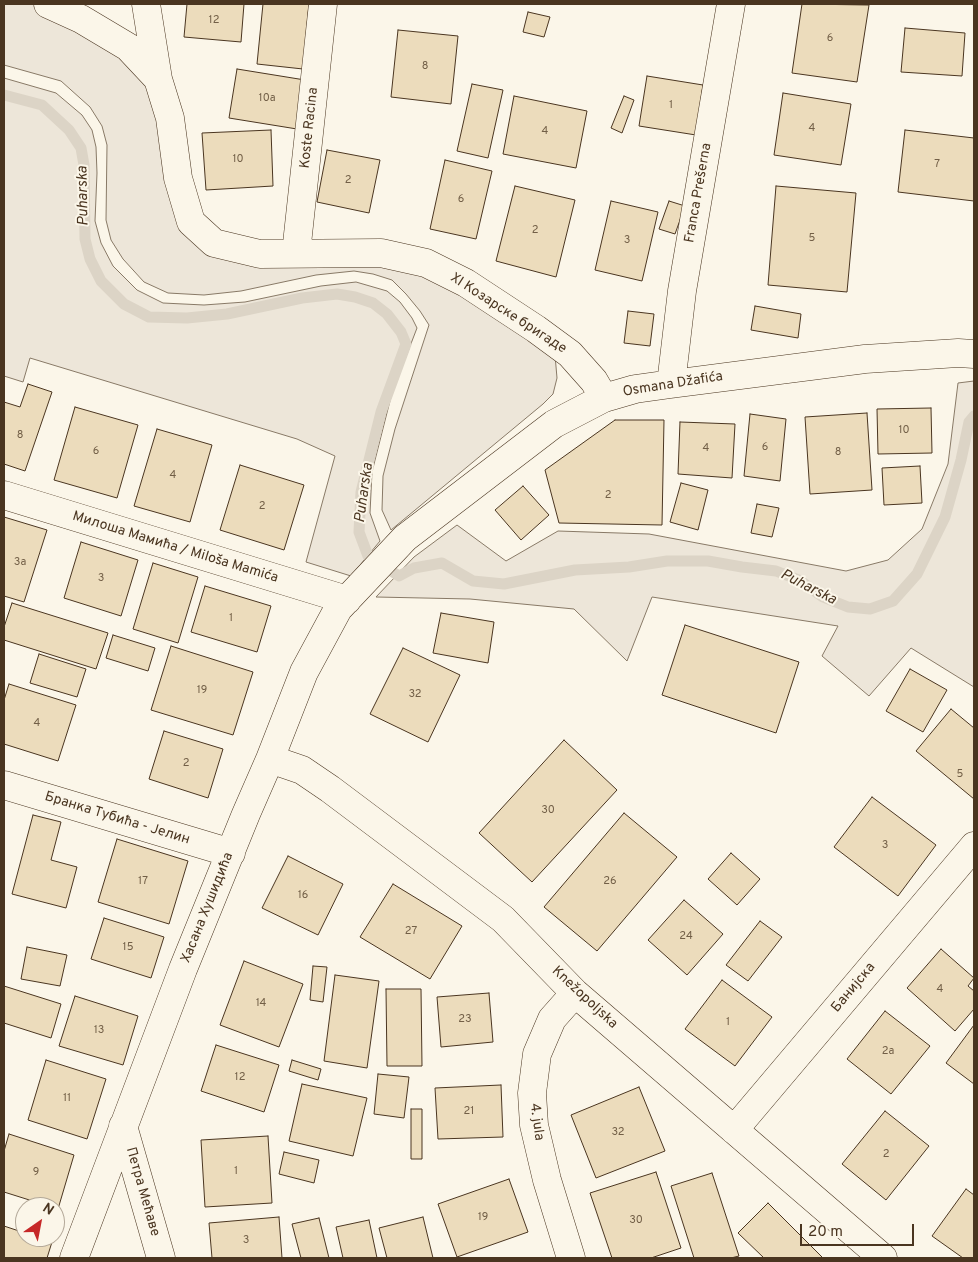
<!DOCTYPE html>
<meta charset="utf-8">
<style>
body{margin:0}
#map{position:relative;width:978px;height:1262px;overflow:hidden;background:#fbf6e9;font-family:Overpass,sans-serif}
canvas{display:block}
.frame{position:absolute;inset:0;border:5px solid #4a3520;pointer-events:none}
.north{position:absolute;left:15px;top:1197px;width:50px;height:50px;box-sizing:border-box;background:#fbf6e9;border:1px solid #b4a999;border-radius:50%;rotate:33deg;font-size:14px;font-weight:700;line-height:20px;text-align:center;color:#4a3520}
.north::after{content:'';display:block;margin:auto;width:18px;height:22px;background:#c62828;clip-path:polygon(50% 0,100% 100%,50% 72%,0 100%)}
.scale{position:absolute;left:800px;top:1224px;width:114px;height:22px;box-sizing:border-box;border:2px solid #4a3520;border-top:0;padding-left:6px;font-size:15px;line-height:18px;white-space:nowrap;color:#4a3520;-webkit-text-stroke:4px #fbf6e9;paint-order:stroke}
</style>
<div id="map">
<canvas width="978" height="1262"></canvas>
<div class="frame"></div>
<div class="north">N</div>
<div class="scale">20 m</div>
</div>
<script>
const ctx = document.querySelector('canvas').getContext('2d');
ctx.lineJoin = 'round';
function paint(path, color) { ctx.fillStyle = color; ctx.fill(path, 'evenodd'); }
const poly = rows => new Path2D(rows.map(r => 'M' + r).join(''));
function stroke(path, color, width, dash) { ctx.strokeStyle = color; ctx.lineWidth = width; ctx.lineCap = dash ? 'butt' : 'round'; ctx.setLineDash(dash || []); ctx.stroke(path); }
function drawText(font, color, halo, rows, align = 'center') {
  ctx.font = font + ' Overpass,sans-serif'; ctx.lineWidth = 4; ctx.setLineDash([]); ctx.textBaseline = 'middle'; ctx.strokeStyle = halo; ctx.fillStyle = color; for (const [text, x, y, turn = 0] of rows) {
    ctx.save(); ctx.translate(x, y); ctx.rotate((+turn || 0) * Math.PI / 180); ctx.textAlign = isNaN(turn) ? turn : align; if (halo) ctx.strokeText(text, 0, 0); ctx.fillText(text, 0, 0); ctx.restore();
  }
}
const green = poly([
 [4,4,43,4,128,60,154,89,198,232,423,267,555,355,557,378,553,394,543,404,391,530,382,510,383,476,395,429,429,325,420,311,406,294,392,280,373,274,354,271,316,275,241,291,204,295,168,293,144,282,123,259,111,240,106,220,107,145,102,126,90,107,61,81,4,65,4,4],
 [4,78,56,93,82,115,92,130,96,147,97,173,95,221,101,243,113,266,137,290,163,303,204,305,245,302,321,286,356,282,387,291,400,302,412,318,417,328,392,393,372,472,370,513,380,541,351,576,306,562,335,456,297,439,30,358,23,382,4,376,4,78],
 [974,381,974,687,911,648,869,696,822,656,838,626,652,597,627,661,574,609,470,599,376,597,414,557,457,525,506,561,558,531,649,534,846,571,888,560,922,529,948,464,958,383,974,381]
]);
const stream = poly([
 [4,95,42,105,69,130,81,148,84,165,85,239,90,259,101,281,124,304,149,317,187,318,227,314,302,298,337,294,355,297,373,303,387,314,401,332,406,344,381,412,361,492,359,532,368,556,399,576,414,568,442,563,473,581,504,584,575,570,629,567,667,561,708,561,742,567,776,571,799,580,823,597,848,607,870,609,893,601,917,574,945,517,961,460,969,422,974,416]
]);
const building = poly([
 [187,4,244,4,241,42,184,37,187,4],
 [263,4,309,4,303,69,257,64,263,4],
 [802,4,869,5,857,82,792,73,802,4],
 [528,12,550,17,544,37,523,32,528,12],
 [905,28,965,33,962,76,901,72,905,28],
 [398,30,458,36,451,104,391,97,398,30],
 [237,69,305,80,297,129,229,118,237,69],
 [647,76,703,85,696,135,639,126,647,76],
 [472,84,503,90,488,158,457,151,472,84],
 [783,93,851,104,841,165,774,155,783,93],
 [514,96,587,111,576,168,503,154,514,96],
 [624,96,634,100,622,133,611,128,624,96],
 [271,130,273,186,206,190,202,133,271,130],
 [905,130,974,138,974,201,898,192,905,130],
 [327,150,380,160,369,213,317,202,327,150],
 [445,160,492,171,476,239,430,229,445,160],
 [515,186,575,200,556,277,496,261,515,186],
 [776,186,856,193,847,292,768,285,776,186],
 [611,201,658,212,642,281,595,270,611,201],
 [669,201,685,206,675,234,659,229,669,201],
 [755,306,801,314,798,338,751,330,755,306],
 [628,311,654,314,650,346,624,343,628,311],
 [28,384,52,392,25,471,4,464,4,402,20,407,28,384],
 [75,407,138,425,117,498,54,480,75,407],
 [931,408,932,453,878,454,877,409,931,408],
 [867,413,872,490,810,494,805,417,867,413],
 [750,414,786,419,780,481,744,476,750,414],
 [615,420,664,420,662,525,559,523,545,470,615,420],
 [680,422,735,424,732,478,678,474,680,422],
 [157,429,212,445,190,522,134,506,157,429],
 [240,465,304,485,284,550,220,530,240,465],
 [920,466,922,503,884,505,882,468,920,466],
 [681,483,708,490,698,530,670,522,681,483],
 [523,486,549,515,521,540,495,510,523,486],
 [757,504,779,508,772,537,751,533,757,504],
 [4,517,47,530,24,602,4,596,4,517],
 [81,542,138,560,121,616,64,598,81,542],
 [153,563,198,577,178,643,133,629,153,563],
 [205,586,271,606,257,652,191,632,205,586],
 [12,603,108,633,96,669,4,640,4,627,12,603],
 [441,613,494,622,488,663,433,653,441,613],
 [685,625,799,662,776,733,662,695,685,625],
 [113,635,155,648,148,671,106,658,113,635],
 [171,646,253,672,233,735,151,710,171,646],
 [403,648,460,675,428,742,370,714,403,648],
 [39,654,86,669,77,697,30,683,39,654],
 [910,669,947,690,923,732,886,711,910,669],
 [9,684,76,705,58,761,4,744,4,700,9,684],
 [951,709,974,728,974,799,916,751,951,709],
 [164,731,223,749,208,798,149,779,164,731],
 [564,740,617,790,532,882,479,833,564,740],
 [872,797,936,845,898,896,834,847,872,797],
 [624,813,677,857,597,951,544,907,624,813],
 [33,815,61,822,51,860,77,867,66,908,12,894,33,815],
 [117,839,188,861,169,924,98,902,117,839],
 [731,853,760,879,737,905,708,879,731,853],
 [288,856,343,884,318,935,262,908,288,856],
 [393,884,462,926,430,979,360,937,393,884],
 [684,900,723,934,687,975,648,940,684,900],
 [104,918,164,937,151,978,91,959,104,918],
 [760,921,782,937,748,981,726,965,760,921],
 [27,947,67,955,60,986,21,979,27,947],
 [941,949,974,978,968,986,974,991,974,1009,955,1031,907,988,941,949],
 [244,961,303,984,279,1047,220,1025,244,961],
 [313,966,327,967,323,1002,310,1000,313,966],
 [335,975,379,981,367,1068,324,1061,335,975],
 [722,980,772,1017,735,1066,685,1029,722,980],
 [4,986,61,1004,51,1038,4,1023,4,986],
 [386,989,421,989,422,1066,387,1066,386,989],
 [489,993,493,1042,441,1047,437,997,489,993],
 [75,996,138,1016,123,1065,59,1046,75,996],
 [885,1011,930,1046,891,1094,847,1059,885,1011],
 [974,1025,974,1084,946,1063,974,1025],
 [216,1045,279,1065,264,1112,201,1091,216,1045],
 [46,1060,106,1079,87,1139,28,1120,46,1060],
 [292,1060,321,1069,318,1080,289,1071,292,1060],
 [378,1074,409,1077,404,1118,374,1114,378,1074],
 [302,1084,367,1098,353,1156,289,1141,302,1084],
 [501,1085,503,1137,438,1139,435,1088,501,1085],
 [639,1087,665,1151,596,1178,571,1115,639,1087],
 [411,1109,422,1109,422,1159,411,1159,411,1109],
 [885,1111,929,1146,886,1200,842,1164,885,1111],
 [9,1134,74,1155,58,1209,4,1192,4,1151,9,1134],
 [268,1136,272,1203,205,1207,201,1140,268,1136],
 [284,1152,319,1160,314,1183,279,1174,284,1152],
 [656,1172,681,1248,651,1258,612,1258,590,1193,656,1172],
 [712,1173,739,1256,731,1258,694,1258,671,1186,712,1173],
 [509,1179,528,1232,457,1257,438,1204,509,1179],
 [966,1189,974,1195,974,1258,963,1258,932,1236,966,1189],
 [768,1203,823,1258,764,1258,738,1233,768,1203],
 [279,1217,282,1258,212,1258,209,1223,279,1217],
 [423,1217,433,1258,387,1258,379,1228,423,1217],
 [319,1218,329,1258,301,1258,292,1224,319,1218],
 [369,1220,377,1258,343,1258,336,1227,369,1220],
 [4,1226,25,1233,25,1237,37,1237,52,1242,47,1258,4,1258,4,1226]
]);
const street = poly([
 [48,4,81,19,128,47,158,79],
 [146,4,158,79,170,118,178,178,191,222,214,243,260,254,381,253,426,263,466,283,536,329,570,354,594,381,604,398],
 [296,253,323,4],
 [671,384,682,291,731,4],
 [4,495,347,600],
 [270,759,302,770,330,789,503,919,575,993,883,1258],
 [4,785,231,853],
 [123,1126,161,1258],
 [734,1130,974,846],
 [74,1258,183,969,246,814,270,759,304,672,338,609,405,538,554,424,604,398,635,389,671,384,865,359,958,353,974,354],
 [571,1258,547,1180,534,1125,532,1093,537,1054,552,1019,575,993]
]);
const numberNames = [
 ["12",214,21],
 ["6",830,39],
 ["8",425,67],
 ["10a",267,99],
 ["1",671,106],
 ["4",812,129],
 ["4",545,132],
 ["10",238,160],
 ["7",937,165],
 ["2",348,181],
 ["6",461,200],
 ["2",535,231],
 ["5",812,239],
 ["3",627,241],
 ["10",904,431],
 ["8",20,436],
 ["6",765,448],
 ["4",706,449],
 ["6",96,452],
 ["8",838,453],
 ["4",173,476],
 ["2",608,496],
 ["2",262,507],
 ["3a",20,563],
 ["3",101,579],
 ["1",231,619],
 ["19",202,691],
 ["32",415,695],
 ["4",37,724],
 ["2",186,764],
 ["5",960,775],
 ["30",548,811],
 ["3",885,846],
 ["17",143,882],
 ["26",610,882],
 ["16",303,896],
 ["27",411,932],
 ["24",686,937],
 ["15",128,948],
 ["4",940,990],
 ["14",261,1004],
 ["23",465,1020],
 ["1",728,1023],
 ["13",99,1031],
 ["2a",888,1052],
 ["12",240,1078],
 ["11",67,1099],
 ["21",469,1112],
 ["32",618,1133],
 ["2",886,1155],
 ["1",236,1172],
 ["9",36,1173],
 ["19",483,1218],
 ["30",636,1221],
 ["3",246,1241]
];
const streetNames = [
 ["Koste Racina",310,128,-84],
 ["Franca Prešerna",699,193,-80],
 ["XI Козарске бригаде",508,314,33],
 ["Osmana Džafića",673,385,-9],
 ["Милоша Мамића / Miloša Mamića",175,548,17],
 ["Бранка Тубића - Јелин",117,819,17],
 ["Хасана Хушидића",208,908,-68],
 ["Банијска",854,988,-50],
 ["Knežopoljska",584,998,43],
 ["4. jula",536,1122,82],
 ["Петра Мећаве",142,1192,74]
];
const waterNames = [
 ["Puharska",84,196,-91],
 ["Puharska",365,493,-82],
 ["Puharska",808,588,27]
];
paint(green, '#ede6d9');
stroke(green, '#887966', 1);
stroke(stream, '#dcd4c6', 11);
paint(building, '#ecdcbc');
stroke(building, '#4a3520', 1);
stroke(street, '#4a3520', 29);
stroke(street, '#fbf6e9', 28);
drawText('11px', '#725f47', null, numberNames);
drawText('14px', '#4a3520', '#fbf6e9', streetNames);
drawText('italic 15px', '#4a3520', '#fbf6e9', waterNames);
</script>
